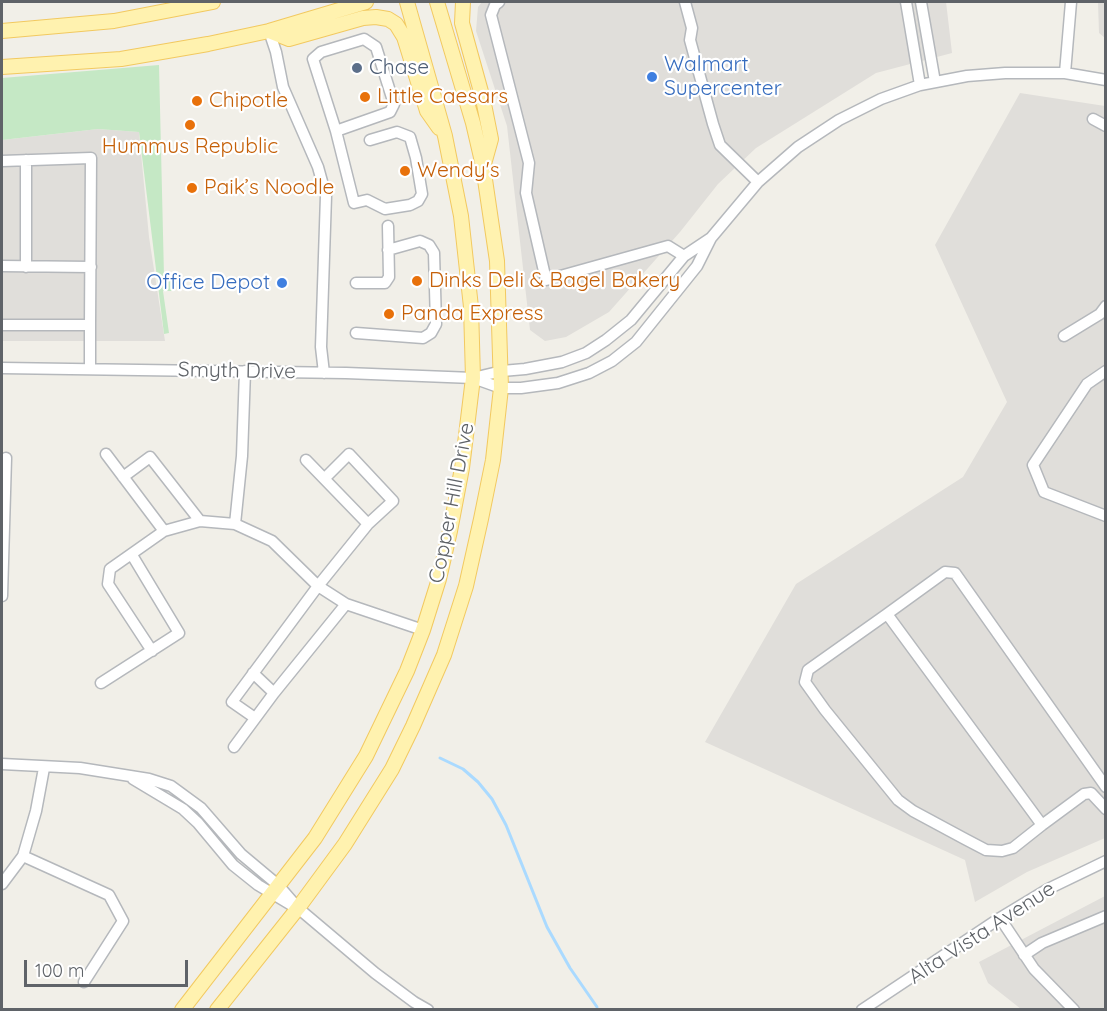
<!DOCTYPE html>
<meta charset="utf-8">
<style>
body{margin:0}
#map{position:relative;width:1107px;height:1011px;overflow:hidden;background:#f1efe8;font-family:Quicksand,sans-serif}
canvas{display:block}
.frame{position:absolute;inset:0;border:3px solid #5f6368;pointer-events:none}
.scale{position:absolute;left:24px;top:960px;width:164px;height:27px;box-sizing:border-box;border:3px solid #5f6368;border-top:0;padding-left:8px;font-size:18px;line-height:21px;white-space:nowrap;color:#5f6368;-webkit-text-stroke:4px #fff;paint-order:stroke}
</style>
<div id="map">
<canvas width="1107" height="1011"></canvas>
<div class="frame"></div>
<div class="scale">100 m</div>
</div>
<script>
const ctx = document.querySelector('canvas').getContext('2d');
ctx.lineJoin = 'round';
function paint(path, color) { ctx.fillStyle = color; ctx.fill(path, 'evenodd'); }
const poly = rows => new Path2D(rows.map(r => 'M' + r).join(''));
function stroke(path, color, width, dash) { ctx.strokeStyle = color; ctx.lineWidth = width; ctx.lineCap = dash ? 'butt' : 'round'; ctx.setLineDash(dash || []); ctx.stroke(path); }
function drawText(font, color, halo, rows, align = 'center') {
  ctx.font = font + ' Quicksand,sans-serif'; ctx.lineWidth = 4.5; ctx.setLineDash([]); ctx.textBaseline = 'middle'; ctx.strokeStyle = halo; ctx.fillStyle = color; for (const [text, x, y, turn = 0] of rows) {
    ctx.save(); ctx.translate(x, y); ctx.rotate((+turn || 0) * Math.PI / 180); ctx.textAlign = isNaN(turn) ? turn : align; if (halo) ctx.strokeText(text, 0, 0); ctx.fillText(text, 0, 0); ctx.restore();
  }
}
const industrial = poly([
 [482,2,946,2,952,53,876,73,756,148,718,184,680,232,609,312,566,337,545,341,530,330,507,126,476,31,478,7],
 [1098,2,1105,2,1105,38,1099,33],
 [1020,93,1105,106,1105,838,1027,872,975,902,965,860,705,742,796,584,963,477,1007,402,935,245],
 [98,129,139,132,149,237,165,341,2,341,2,140],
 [1105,896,1105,1009,1021,1009,988,983,979,962]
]);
const green = poly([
 [159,65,164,276,172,277,172,291,163,291,169,333,164,334,139,132,98,129,2,140,2,78]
]);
const stream = poly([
 [440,758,463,769,478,782,492,799,506,825,547,927,570,968,597,1007]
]);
const minor = poly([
 [499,2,495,5,491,15,529,163,526,193,546,280,668,246,684,256],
 [685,2,692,28,690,40,713,124,720,145,758,182],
 [906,2,920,85],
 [921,2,935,82],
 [269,31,276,52,283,87,318,167,326,196,321,347,324,373],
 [1065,73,1071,2],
 [1093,119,1106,126],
 [336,131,390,112,394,104,376,47,364,39,321,52,313,59,336,131,354,203,367,200,385,209,410,205,418,201,422,194,416,158,410,137,397,132,370,140],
 [2,161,91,158,90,325],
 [2,266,91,267],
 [26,267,26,160],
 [356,283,385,283,389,277,388,226],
 [2,325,90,325,90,369],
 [356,333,423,338,431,333,436,324,434,253,429,245,420,241,388,250],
 [1064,336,1100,314,1106,306],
 [2,368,346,373,473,378,501,388,521,388,558,383,589,373,612,361,636,342,697,266,711,238,758,182,798,147,839,120,881,99,920,85,967,76,1005,73,1065,73,1106,80],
 [1106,371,1087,384,1033,465,1044,492,1106,516],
 [473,378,502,371,525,369,562,362,586,353,606,340,631,320,684,256,711,238],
 [106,454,164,531],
 [306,460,368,524],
 [123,477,150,457,200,521],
 [235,524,242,456,245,371],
 [2,596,6,458],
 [887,614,808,670,805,682,825,710,898,800,913,811,965,839,986,850,1002,851,1013,848,1042,825],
 [152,651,108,584,110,569,164,531,200,521,235,524,272,541,318,586,346,604,423,630],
 [253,673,274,693],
 [101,683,179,633,132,555],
 [255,718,232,702,318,586,368,524,393,501,349,454,325,478],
 [234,747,274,693,346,604],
 [2,764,80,768,149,779,171,786,201,808,241,854,278,885,298,908,375,973,414,1002,428,1010],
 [133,779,183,809,198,823,233,865,258,885,293,906],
 [1106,787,955,573,945,572,887,614,1042,825,1084,794,1091,793,1106,809],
 [23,856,109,895,123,921,84,982],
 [2,884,23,856,36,811,44,768],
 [1000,918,1034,969,1074,1010],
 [1024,955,1042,943,1106,916],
 [862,1010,1000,918,1048,889,1106,861]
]);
const major = poly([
 [463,2,462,23,483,99,491,139,484,164],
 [2,31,114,21,213,2],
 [269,31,289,39,363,18,376,17,388,19,396,24,404,37,427,111,439,128],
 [2,67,121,59,208,44,269,31,366,2],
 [182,1010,315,838,366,756,407,671,423,630,439,579,450,531,462,468,473,378,471,307,461,216,445,136,407,2],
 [217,1010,298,908,345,844,392,769,413,726,444,655,466,586,481,519,493,460,501,388,497,261,483,166,473,123,437,2]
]);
const markers = [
 [357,68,6,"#5c6f8a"],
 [652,77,6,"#3f7fe0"],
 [365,97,6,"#e8710a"],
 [197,101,6,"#e8710a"],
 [190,125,6,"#e8710a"],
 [405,171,6,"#e8710a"],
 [192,188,6,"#e8710a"],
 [417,281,6,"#e8710a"],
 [282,283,6,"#3f7fe0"],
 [389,314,6,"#e8710a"]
];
const shopNames = [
 ["Walmart",664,65],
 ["Supercenter",664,89],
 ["Office Depot",270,283,"right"]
];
const serviceNames = [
 ["Chase",369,68]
];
const foodNames = [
 ["Little Caesars",377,97],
 ["Chipotle",209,101],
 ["Hummus Republic",190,147,"center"],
 ["Wendy's",417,171],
 ["Paik’s Noodle",204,188],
 ["Dinks Deli & Bagel Bakery",429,281],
 ["Panda Express",401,314]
];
const streetNames = [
 ["Smyth Drive",237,371,1],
 ["Copper Hill Drive",452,503,-79],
 ["Alta Vista Avenue",982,933,-33]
];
paint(industrial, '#e0deda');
paint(green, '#c5e8c5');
stroke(stream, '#aadaff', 3);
stroke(minor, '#b5b8bc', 13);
stroke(major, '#f2c960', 16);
stroke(minor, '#fff', 10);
stroke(major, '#fff2af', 14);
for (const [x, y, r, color] of markers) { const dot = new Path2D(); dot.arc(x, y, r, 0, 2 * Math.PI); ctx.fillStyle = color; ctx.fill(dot); stroke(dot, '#fff', 2); }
drawText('21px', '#366cbe', '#fff', shopNames, 'left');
drawText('21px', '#4e5e75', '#fff', serviceNames, 'left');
drawText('21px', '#c56008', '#fff', foodNames, 'left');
drawText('21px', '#5f6368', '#fff', streetNames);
</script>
